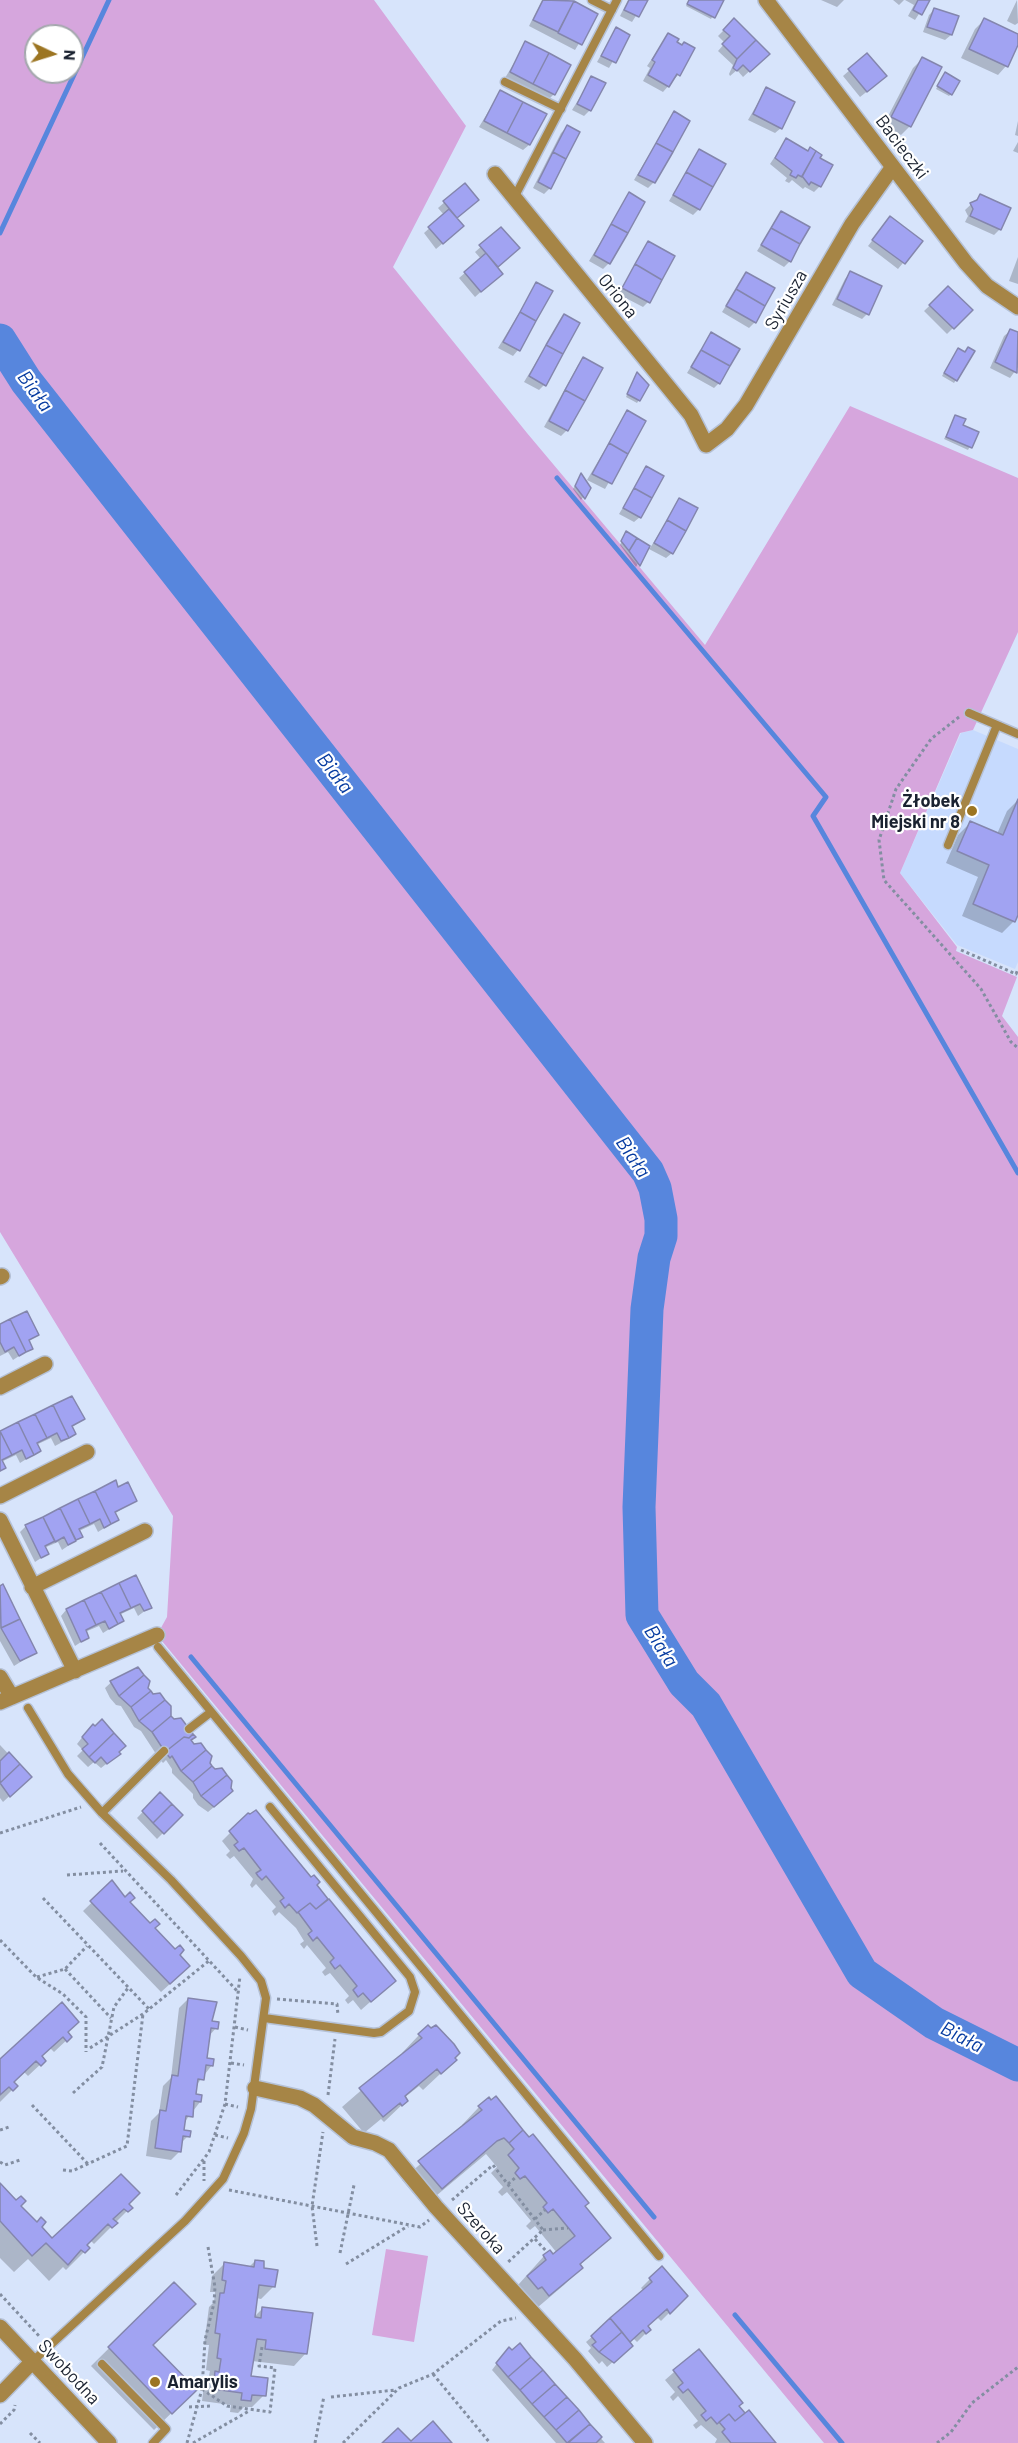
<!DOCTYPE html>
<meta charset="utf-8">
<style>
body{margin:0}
#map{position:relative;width:1018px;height:2443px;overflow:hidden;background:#d7e4fb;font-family:Barlow,sans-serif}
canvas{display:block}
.north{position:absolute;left:24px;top:24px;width:60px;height:60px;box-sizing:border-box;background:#fff;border:2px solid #a3a7ac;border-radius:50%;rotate:94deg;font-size:16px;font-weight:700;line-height:24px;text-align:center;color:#1a2230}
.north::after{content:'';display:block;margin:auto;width:21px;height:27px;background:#9c7522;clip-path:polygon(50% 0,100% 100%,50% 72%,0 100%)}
</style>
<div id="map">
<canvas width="1018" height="2443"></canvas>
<div class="north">N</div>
</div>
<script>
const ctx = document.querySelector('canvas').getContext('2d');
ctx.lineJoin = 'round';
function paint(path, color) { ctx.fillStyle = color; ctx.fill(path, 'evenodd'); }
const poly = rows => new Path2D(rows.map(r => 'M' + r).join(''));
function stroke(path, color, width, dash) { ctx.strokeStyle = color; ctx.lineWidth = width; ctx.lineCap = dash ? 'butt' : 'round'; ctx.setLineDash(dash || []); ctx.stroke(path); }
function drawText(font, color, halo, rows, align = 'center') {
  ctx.font = font + ' Barlow,sans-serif'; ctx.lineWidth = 4.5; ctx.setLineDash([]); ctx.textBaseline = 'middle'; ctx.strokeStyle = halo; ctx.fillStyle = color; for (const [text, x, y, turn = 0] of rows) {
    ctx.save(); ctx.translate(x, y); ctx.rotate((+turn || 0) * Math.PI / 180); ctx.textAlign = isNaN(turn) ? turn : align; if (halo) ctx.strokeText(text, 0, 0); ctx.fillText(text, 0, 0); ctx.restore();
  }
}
const built = poly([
 [973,730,1018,749,1018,962,1015,969,957,945,900,873,961,733]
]);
const green = poly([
 [0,0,374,0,466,126,393,267,527,433,705,645,850,406,1018,478,1018,632,973,730,960,733,900,873,957,947,956,951,1017,977,1002,1016,1018,1037,1018,2443,824,2443,157,1635,167,1617,173,1516,0,1232],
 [36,36,72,36,72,72,36,72],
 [386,2249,428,2256,414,2342,372,2335]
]);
const shadow = poly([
 [542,0,568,0,596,15,575,50,529,26],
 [628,0,646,0,632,22,620,16],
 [689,0,722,0,711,19,686,6],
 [821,0,844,0,837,7],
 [893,0,904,0,899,5],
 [905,0,928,0,915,20,908,16,914,5],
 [1017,0,1018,23,1015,25,1007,21],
 [935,9,957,17,951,35,945,40,923,32,929,15],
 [734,20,768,54,743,77,737,70,730,76,729,74,733,65,718,51,725,43,718,36],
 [984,20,1018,36,1006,66,998,75,961,58,975,29],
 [616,29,628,35,609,68,597,62],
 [668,35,678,75,663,92,643,81,650,68,647,66],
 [526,43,554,94,548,100,505,78],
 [867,55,879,82,860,97,843,76],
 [922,59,910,126,901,135,883,126,913,68],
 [943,77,951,94,949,96,936,89],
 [592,78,590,110,584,116,572,110],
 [766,89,781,128,775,133,748,120],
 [500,92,529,145,523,150,479,127],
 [674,113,654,182,648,188,634,180],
 [1018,121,1018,136,1015,135],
 [567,127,550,188,544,194,533,188,561,133],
 [786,140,807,152,820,186,814,192,805,187,803,189,792,180,789,183,785,181,787,178,770,164],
 [1018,142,1018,153,1013,151],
 [699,151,699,209,693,215,669,201],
 [464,185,471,206,456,219,456,232,436,249,424,233,444,215,438,208],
 [629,195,609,263,603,269,589,261],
 [980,196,1000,229,994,235,965,222,968,216,965,210],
 [782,212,790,261,784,267,757,251],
 [885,224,921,241,898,269,868,246],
 [501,229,512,254,496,267,495,279,475,297,459,278,481,259,475,252],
 [649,243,648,302,643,307,618,294],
 [1018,257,1018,284,1009,281],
 [850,273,867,314,862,319,832,305,845,279],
 [746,274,755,322,749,328,722,312],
 [537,283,518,350,513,356,498,348],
 [948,288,971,310,947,334,924,311],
 [564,316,544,385,539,390,524,382],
 [1010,331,1018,334,1018,367,1010,378,990,368,1004,336],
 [711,334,719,383,714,388,687,373],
 [956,352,956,380,954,383,942,376],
 [584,359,567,430,561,436,544,427,578,365],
 [635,376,639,400,637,403,626,397],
 [627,412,644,421,605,489,587,480],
 [956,417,961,426,977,433,968,450,944,439],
 [647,468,640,517,634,522,619,514],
 [581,475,590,488,581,500,573,489],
 [680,500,672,553,666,558,647,548,636,567,620,545,624,536,626,533,650,548],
 [1018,800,1018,911,1014,921,1002,933,962,916,978,877,946,863,958,835,970,823,997,834,1007,811],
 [0,1326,37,1335,28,1342,31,1348,13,1360,8,1352,0,1356],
 [83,1419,71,1428,74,1434,68,1439,55,1446,51,1438,36,1445,39,1451,20,1463,16,1455,1,1462,4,1468,0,1472,0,1433],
 [115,1482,118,1489,135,1501,114,1514,117,1520,98,1532,94,1524,79,1531,81,1537,62,1550,58,1542,44,1548,47,1554,35,1562,20,1532,26,1526],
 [136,1577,150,1607,138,1616,134,1608,119,1615,122,1621,103,1633,99,1626,85,1632,87,1638,75,1646,61,1616,66,1610],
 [2,1586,35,1653,14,1666,0,1641,0,1587],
 [138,1669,147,1690,190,1741,226,1797,208,1812,198,1805,193,1798,193,1794,172,1773,172,1769,166,1760,163,1763,158,1757,141,1731,134,1727,121,1706,116,1705,110,1698,105,1688,117,1677],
 [87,1731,117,1752,119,1754,101,1768,94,1762,88,1767,77,1756,83,1750,77,1744],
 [0,1745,30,1777,3,1802,0,1798],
 [160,1794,181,1815,157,1839,137,1818],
 [248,1815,316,1885,394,1981,361,2010,353,2000,348,2004,345,2000,349,1996,330,1973,325,1976,322,1972,326,1968,307,1945,304,1949,300,1944,304,1941,296,1928,279,1912,275,1916,272,1911,276,1907,256,1884,252,1888,250,1885,253,1879,234,1856,230,1859,226,1855,230,1851,222,1841],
 [112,1883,178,1955,180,1975,161,1992,83,1911],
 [188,1999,216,2028,209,2036,206,2059,212,2065,195,2087,194,2095,200,2102,183,2124,182,2131,188,2136,180,2144,180,2151,171,2160,146,2156,151,2121,159,2113,163,2086,171,2078,179,2008],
 [66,2032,70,2037,54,2052,50,2048,40,2057,44,2061,28,2076,24,2072,12,2082,16,2086,0,2102,0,2060],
 [419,2035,455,2060,423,2090,419,2086,404,2098,406,2101,384,2122,381,2119,364,2133,342,2107,403,2054,402,2053],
 [496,2098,609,2238,579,2266,581,2268,564,2285,531,2313,510,2294,544,2256,557,2253,535,2226,530,2230,526,2226,531,2221,507,2192,502,2196,498,2192,503,2187,491,2173,497,2167,486,2154,424,2206,402,2180,463,2127,462,2125,479,2107],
 [0,2185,52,2240,127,2204,130,2208,94,2244,90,2240,85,2245,88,2248,66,2270,63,2267,49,2281,28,2259,14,2272,0,2258],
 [255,2261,273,2287,261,2299,256,2298,253,2318,263,2308,306,2353,294,2366,252,2361,250,2378,264,2395,252,2407,244,2407,238,2413,230,2412,231,2405,202,2401,204,2385,208,2380,210,2371,206,2370,209,2345,204,2345,209,2307,214,2302,215,2292,210,2292,212,2276,224,2264,249,2267],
 [650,2279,686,2296,661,2321,657,2317,646,2326,649,2330,637,2342,633,2338,628,2342,631,2346,607,2367,602,2361,599,2364,588,2351,591,2348,586,2342,644,2291,641,2288],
 [174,2284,151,2346,195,2390,154,2430,91,2366],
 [519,2345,605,2443,556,2443,492,2370,504,2354],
 [698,2351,745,2415,773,2443,715,2443,717,2439,701,2425,696,2429,693,2425,698,2421,678,2396,673,2401,670,2397,675,2392,665,2380]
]);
const stream = poly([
 [0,233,109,0],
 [557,478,826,797,813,816,1018,1173],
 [191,1657,654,2217],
 [735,2315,842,2443]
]);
const river = poly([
 [0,340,26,381,648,1172,655,1188,661,1219,661,1236,654,1258,647,1309,639,1507,642,1615,684,1683,706,1705,862,1973,934,2023,1018,2065]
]);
const building = poly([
 [543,0,574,1,558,32,533,20,543,0],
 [629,0,648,0,639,17,624,10,629,0],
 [689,0,724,0,715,18,687,4,689,0],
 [918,0,930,0,922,15,913,10,918,0],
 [574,1,598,14,582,45,558,33,574,1],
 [934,8,959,16,952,35,927,27,934,8],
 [734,18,756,40,737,59,722,44,730,36,723,30,734,18],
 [984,18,1018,34,1018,45,1008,67,969,49,984,18],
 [616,27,630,35,616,63,601,56,616,27],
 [668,33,679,39,677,42,682,45,684,42,695,48,680,76,677,74,669,87,648,75,655,62,652,60,668,33],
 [756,40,770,54,750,72,743,65,737,71,733,68,737,59,756,40],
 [525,41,549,53,533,84,510,72,525,41],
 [549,53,571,65,555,95,533,84,549,53],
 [867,53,887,76,867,92,848,69,867,53],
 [922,57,942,67,911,127,891,117,922,57],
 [945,72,960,81,952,95,937,86,945,72],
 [591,76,606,83,591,111,577,104,591,76],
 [766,87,795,102,782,129,753,114,766,87],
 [500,90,523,102,507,133,484,121,500,90],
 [523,102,547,114,530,145,507,133,523,102],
 [674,111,690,121,673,152,656,143,674,111],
 [567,125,580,132,566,159,553,152,567,125],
 [786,138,808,151,810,147,816,151,802,177,798,175,796,178,790,175,792,171,775,158,786,138],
 [656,143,673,152,655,183,638,175,656,143],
 [699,149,726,164,713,187,686,172,699,149],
 [816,151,822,155,820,158,833,165,821,187,811,182,809,185,802,176,816,151],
 [553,152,566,159,551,189,538,182,553,152],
 [686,172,713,187,700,210,673,195,686,172],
 [465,183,479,200,457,218,443,201,465,183],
 [629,192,645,202,628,233,611,224,629,192],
 [980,194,1011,208,1001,230,970,216,973,209,970,203,977,200,980,194],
 [449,209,464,226,443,244,428,227,449,209],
 [781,211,810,227,800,244,771,228,781,211],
 [890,216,923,241,905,264,872,240,890,216],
 [611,224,628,233,610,264,594,255,611,224],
 [501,227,520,248,498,267,479,245,501,227],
 [771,228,800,244,791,262,761,245,771,228],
 [648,241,675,256,662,280,635,264,648,241],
 [486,253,503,274,481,292,464,272,486,253],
 [635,264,662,280,650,303,622,288,635,264],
 [850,271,882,286,869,315,837,299,850,271],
 [746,272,775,288,765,306,736,289,746,272],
 [536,282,553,291,536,321,520,312,536,282],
 [948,286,973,310,954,329,929,305,948,286],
 [736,289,765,306,756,323,726,306,736,289],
 [520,312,536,321,520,351,503,342,520,312],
 [564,314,580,323,563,354,546,345,564,314],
 [1010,329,1018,332,1017,373,995,362,1010,329],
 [711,332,740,349,730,366,701,350,711,332],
 [546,345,563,354,546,386,529,376,546,345],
 [968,347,975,351,957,381,944,373,958,348,965,352,968,347],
 [701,350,730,366,720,384,691,367,701,350],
 [583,357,603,368,585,401,565,390,583,357],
 [637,372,649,385,640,401,627,394,637,372],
 [565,390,585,401,568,431,549,421,565,390],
 [627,410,646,421,628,454,609,443,627,410],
 [955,415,966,419,963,425,979,432,972,448,946,437,955,415],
 [609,443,628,454,612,484,592,474,609,443],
 [646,466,664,476,652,498,634,488,646,466],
 [581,473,591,488,585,499,575,486,581,473],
 [634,488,652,498,641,518,623,508,634,488],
 [679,498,698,508,686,531,667,520,679,498],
 [667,520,686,531,673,554,654,543,667,520],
 [626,531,637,538,629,551,621,541,626,531],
 [637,538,650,546,640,566,629,551,637,538],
 [1018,799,1018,915,1015,922,973,904,989,865,957,851,970,821,1003,835,1018,799],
 [27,1311,39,1335,29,1340,33,1349,26,1352,10,1319,27,1311],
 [10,1319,26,1352,19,1356,14,1347,5,1352,0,1342,0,1324,10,1319],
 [72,1396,85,1419,72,1426,76,1434,69,1438,53,1405,72,1396],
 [53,1405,69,1438,61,1441,57,1433,47,1438,35,1414,53,1405],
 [35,1414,47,1438,37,1443,41,1451,34,1455,18,1422,35,1414],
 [18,1422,34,1455,26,1459,22,1450,12,1455,0,1431,18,1422],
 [0,1431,12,1455,2,1460,6,1468,0,1471,0,1431],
 [116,1480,118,1487,128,1482,137,1501,115,1512,119,1520,111,1524,95,1491,116,1480],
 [95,1491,111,1524,104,1528,100,1519,90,1524,78,1499,95,1491],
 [78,1499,90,1524,79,1529,83,1537,76,1540,60,1508,78,1499],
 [60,1508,76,1541,68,1545,64,1537,55,1542,43,1517,60,1508],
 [43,1517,55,1541,45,1546,49,1554,41,1558,25,1525,43,1517],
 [136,1575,152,1608,144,1611,140,1604,131,1608,119,1583,136,1575],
 [119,1583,131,1608,120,1613,124,1621,118,1624,101,1592,119,1583],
 [3,1584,20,1619,1,1628,0,1586,3,1584],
 [101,1592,118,1624,109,1629,105,1621,96,1625,84,1600,101,1592],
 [84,1600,96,1625,86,1630,89,1638,81,1642,66,1609,84,1600],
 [20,1619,37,1653,20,1661,1,1628,20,1619],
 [138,1667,144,1675,119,1696,110,1681,138,1667],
 [144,1675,150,1681,148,1688,151,1691,131,1707,119,1696,144,1675],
 [151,1691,153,1694,160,1693,165,1700,139,1721,131,1707,151,1691],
 [165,1700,171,1706,171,1716,152,1732,139,1721,165,1700],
 [171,1716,174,1719,181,1718,193,1734,189,1738,184,1737,165,1752,152,1732,171,1716],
 [102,1719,114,1733,89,1757,82,1749,88,1744,82,1737,93,1724,95,1726,102,1719],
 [114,1733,126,1746,119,1752,121,1754,107,1764,101,1757,95,1763,89,1757,114,1733],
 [193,1734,196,1737,191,1740,194,1744,201,1743,206,1750,181,1771,172,1756,170,1758,165,1752,184,1737,189,1738,193,1734],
 [206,1750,212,1756,210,1763,212,1766,193,1782,181,1771,206,1750],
 [9,1752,20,1764,0,1783,0,1761,9,1752],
 [20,1764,32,1777,10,1797,0,1783,20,1764],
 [212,1766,215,1769,222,1768,227,1775,201,1796,193,1782,212,1766],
 [227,1775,232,1781,231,1788,233,1791,214,1807,201,1796,227,1775],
 [160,1792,172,1804,153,1823,142,1811,160,1792],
 [172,1804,183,1815,164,1834,153,1823,172,1804],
 [256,1810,311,1877,314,1875,320,1882,317,1885,328,1899,316,1909,310,1903,297,1913,289,1904,285,1908,280,1901,284,1898,266,1876,262,1880,258,1876,256,1873,261,1870,244,1848,239,1851,234,1845,238,1842,229,1831,248,1813,250,1814,256,1810],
 [112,1880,125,1897,130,1892,135,1898,130,1902,150,1923,155,1919,160,1924,155,1928,175,1949,180,1945,184,1950,180,1955,190,1966,170,1984,90,1901,112,1880],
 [329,1899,396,1981,371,2002,363,1993,358,1997,353,1990,357,1986,340,1965,335,1969,330,1962,334,1958,317,1937,313,1941,308,1934,312,1931,298,1912,310,1903,316,1909,329,1899],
 [188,1998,217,2002,212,2021,219,2022,218,2029,211,2028,207,2058,214,2059,213,2066,206,2065,204,2080,198,2079,196,2094,202,2095,201,2102,194,2101,193,2117,186,2116,184,2130,191,2131,190,2137,183,2136,181,2152,155,2148,160,2110,166,2111,172,2075,178,2076,188,1998],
 [62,2002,79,2022,68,2032,72,2037,67,2042,63,2037,42,2056,46,2061,41,2066,36,2061,14,2082,18,2086,13,2091,9,2087,0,2095,0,2059,62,2002],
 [428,2025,431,2028,436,2025,454,2044,460,2053,455,2058,457,2060,441,2074,437,2069,405,2096,408,2101,402,2106,400,2103,383,2117,359,2088,422,2038,418,2034,428,2025],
 [496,2096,523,2130,509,2143,504,2138,497,2141,442,2189,418,2161,482,2110,478,2106,489,2097,491,2100,496,2096],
 [523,2130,529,2137,533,2134,589,2203,585,2206,611,2238,580,2264,583,2268,549,2296,542,2287,538,2289,527,2276,546,2260,543,2255,550,2250,553,2254,575,2236,553,2209,548,2213,543,2207,547,2203,525,2176,520,2179,515,2173,519,2168,508,2155,514,2149,509,2143,523,2130],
 [121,2174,140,2193,129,2204,133,2208,128,2212,124,2209,113,2219,118,2223,112,2228,108,2224,87,2245,90,2248,85,2253,81,2250,68,2265,46,2243,32,2256,0,2221,0,2183,16,2200,21,2196,26,2201,21,2206,37,2222,41,2217,46,2222,42,2227,52,2238,121,2174],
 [255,2260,264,2261,264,2268,278,2270,275,2287,259,2285,255,2317,261,2318,262,2307,313,2313,307,2354,265,2349,266,2340,257,2339,251,2376,268,2378,266,2396,252,2395,251,2401,241,2400,242,2393,213,2389,215,2371,219,2372,221,2359,217,2358,220,2334,215,2333,220,2293,224,2293,226,2281,222,2280,224,2262,254,2267,255,2260],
 [662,2266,688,2296,670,2314,667,2309,648,2326,651,2330,646,2334,643,2330,630,2342,610,2318,652,2282,649,2278,662,2266],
 [174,2282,196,2304,153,2345,197,2390,172,2414,108,2347,174,2282],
 [610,2318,622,2332,599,2352,592,2345,596,2342,591,2336,610,2318],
 [622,2332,633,2346,614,2363,599,2352,622,2332],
 [520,2343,531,2357,508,2377,496,2363,509,2347,512,2350,520,2343],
 [699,2349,743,2403,739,2406,745,2413,735,2421,729,2414,717,2424,711,2417,706,2421,701,2415,706,2411,688,2389,683,2393,678,2387,683,2383,673,2370,699,2349],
 [531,2357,543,2370,520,2390,508,2377,531,2357],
 [543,2370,555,2384,532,2404,520,2390,543,2370],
 [555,2384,567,2397,544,2417,532,2404,555,2384],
 [567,2397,579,2410,556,2430,544,2417,567,2397],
 [579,2410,590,2424,567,2443,556,2430,579,2410],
 [749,2410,776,2443,731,2443,722,2432,725,2429,719,2422,729,2414,735,2421,749,2410],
 [433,2421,452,2443,382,2443,398,2428,411,2441,433,2421],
 [590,2424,602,2437,596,2443,568,2443,590,2424]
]);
const path = poly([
 [959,717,931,739,896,789,879,840,884,880,981,989,1011,1042,1018,1048],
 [961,950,1016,974,1018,969],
 [0,1833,81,1807],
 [100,1843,239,1993],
 [67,1875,123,1871],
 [43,1898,149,2009],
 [0,1940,36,1977,63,1994,86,2017,86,2052],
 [65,1969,111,2018],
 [37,1977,65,1969,87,1946],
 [277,1999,337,2004,338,2015],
 [235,2027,248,2030],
 [90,2048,143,2014,210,1960],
 [231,2063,244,2065],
 [73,2093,102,2067,114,2007,128,1988],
 [328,2095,335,2039],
 [225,2104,238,2107],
 [32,2105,88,2164],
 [0,2130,9,2127],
 [215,2135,228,2138],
 [204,2161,204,2181],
 [0,2162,5,2165,20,2160],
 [63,2170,72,2171,127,2146,143,2014],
 [508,2184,517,2176],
 [229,2190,420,2227,429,2220],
 [176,2195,209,2152,225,2104,240,1976],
 [452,2200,493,2165,543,2230,507,2263],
 [535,2219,545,2210],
 [543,2230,568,2228],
 [535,2239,547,2252],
 [317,2246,312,2206,323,2132],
 [208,2247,215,2287,214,2303,205,2340,202,2389,227,2406,270,2412,275,2368,259,2366,262,2347],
 [340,2253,354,2185],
 [346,2264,408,2226],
 [0,2294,40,2337],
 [57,2354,64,2363,60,2368],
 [433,2374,490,2443],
 [331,2397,395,2390],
 [189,2407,211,2406],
 [0,2424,14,2410,15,2405],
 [30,2433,40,2443],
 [187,2443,202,2389],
 [193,2443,249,2411],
 [315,2443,324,2396],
 [343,2443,399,2388,433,2374,501,2321,516,2318],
 [937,2443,951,2432,972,2403,1018,2367]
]);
const service = poly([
 [592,0,612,10],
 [505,82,561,109],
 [514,198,617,0],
 [969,713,1018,734],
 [948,845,997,725],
 [158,1647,659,2256],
 [28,1708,68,1774,102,1813,171,1880,241,1956,261,1981,266,1998,251,2109,244,2133,223,2179,185,2221,33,2361],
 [189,1729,211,1712],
 [102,1813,164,1751],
 [264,2018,374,2033,381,2032,409,2011,415,1992,410,1977,270,1807],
 [102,2364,166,2429,153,2443]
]);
const minor = poly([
 [766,0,966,263,987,286,1018,307],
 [495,174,691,415,706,445,727,429,746,405,852,224,892,168],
 [0,1277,2,1276],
 [0,1387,45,1364],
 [0,1496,87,1452],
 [0,1520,75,1671],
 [32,1587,145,1531],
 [0,1677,12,1697],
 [0,1702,157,1635],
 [255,2088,300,2098,314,2105,353,2137,375,2143,389,2150,436,2207,575,2359,645,2443],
 [0,2327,109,2443],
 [0,2395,33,2361]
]);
const markers = [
 [972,811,6,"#9c7522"],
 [155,2382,6,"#9c7522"]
];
const streetNames = [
 ["Bacieczki",902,147,53],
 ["Oriona",618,296,51],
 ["Syriusza",786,300,-60],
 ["Szeroka",481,2228,48],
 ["Swobodna",69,2372,47]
];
const poiNames = [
 ["Żłobek",960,801],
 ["Miejski nr 8",960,822],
 ["Amarylis",167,2382,"left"]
];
const waterNames = [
 ["Biała",35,391,54],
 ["Biała",335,773,52],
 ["Biała",633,1157,56],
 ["Biała",661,1646,58],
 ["Biała",962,2037,27]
];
paint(built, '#c6dafe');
paint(green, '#d6a6dd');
paint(shadow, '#0003');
stroke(stream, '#5786dd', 5);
stroke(river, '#5786dd', 33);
paint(building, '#a1a3f2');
stroke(building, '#8486ad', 1.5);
stroke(service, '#b5c1d6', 11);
stroke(minor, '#b5c1d6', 18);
stroke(path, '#838ea1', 3, [3, 3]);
stroke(service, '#a68546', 8);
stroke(minor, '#a68546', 15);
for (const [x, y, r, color] of markers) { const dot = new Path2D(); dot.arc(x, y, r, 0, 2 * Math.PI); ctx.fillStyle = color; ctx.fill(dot); stroke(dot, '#fff', 2); }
drawText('18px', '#1a2230', '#fff', streetNames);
drawText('bold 18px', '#1a2230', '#fff', poiNames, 'right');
drawText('italic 20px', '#063ba0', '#fff', waterNames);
</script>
